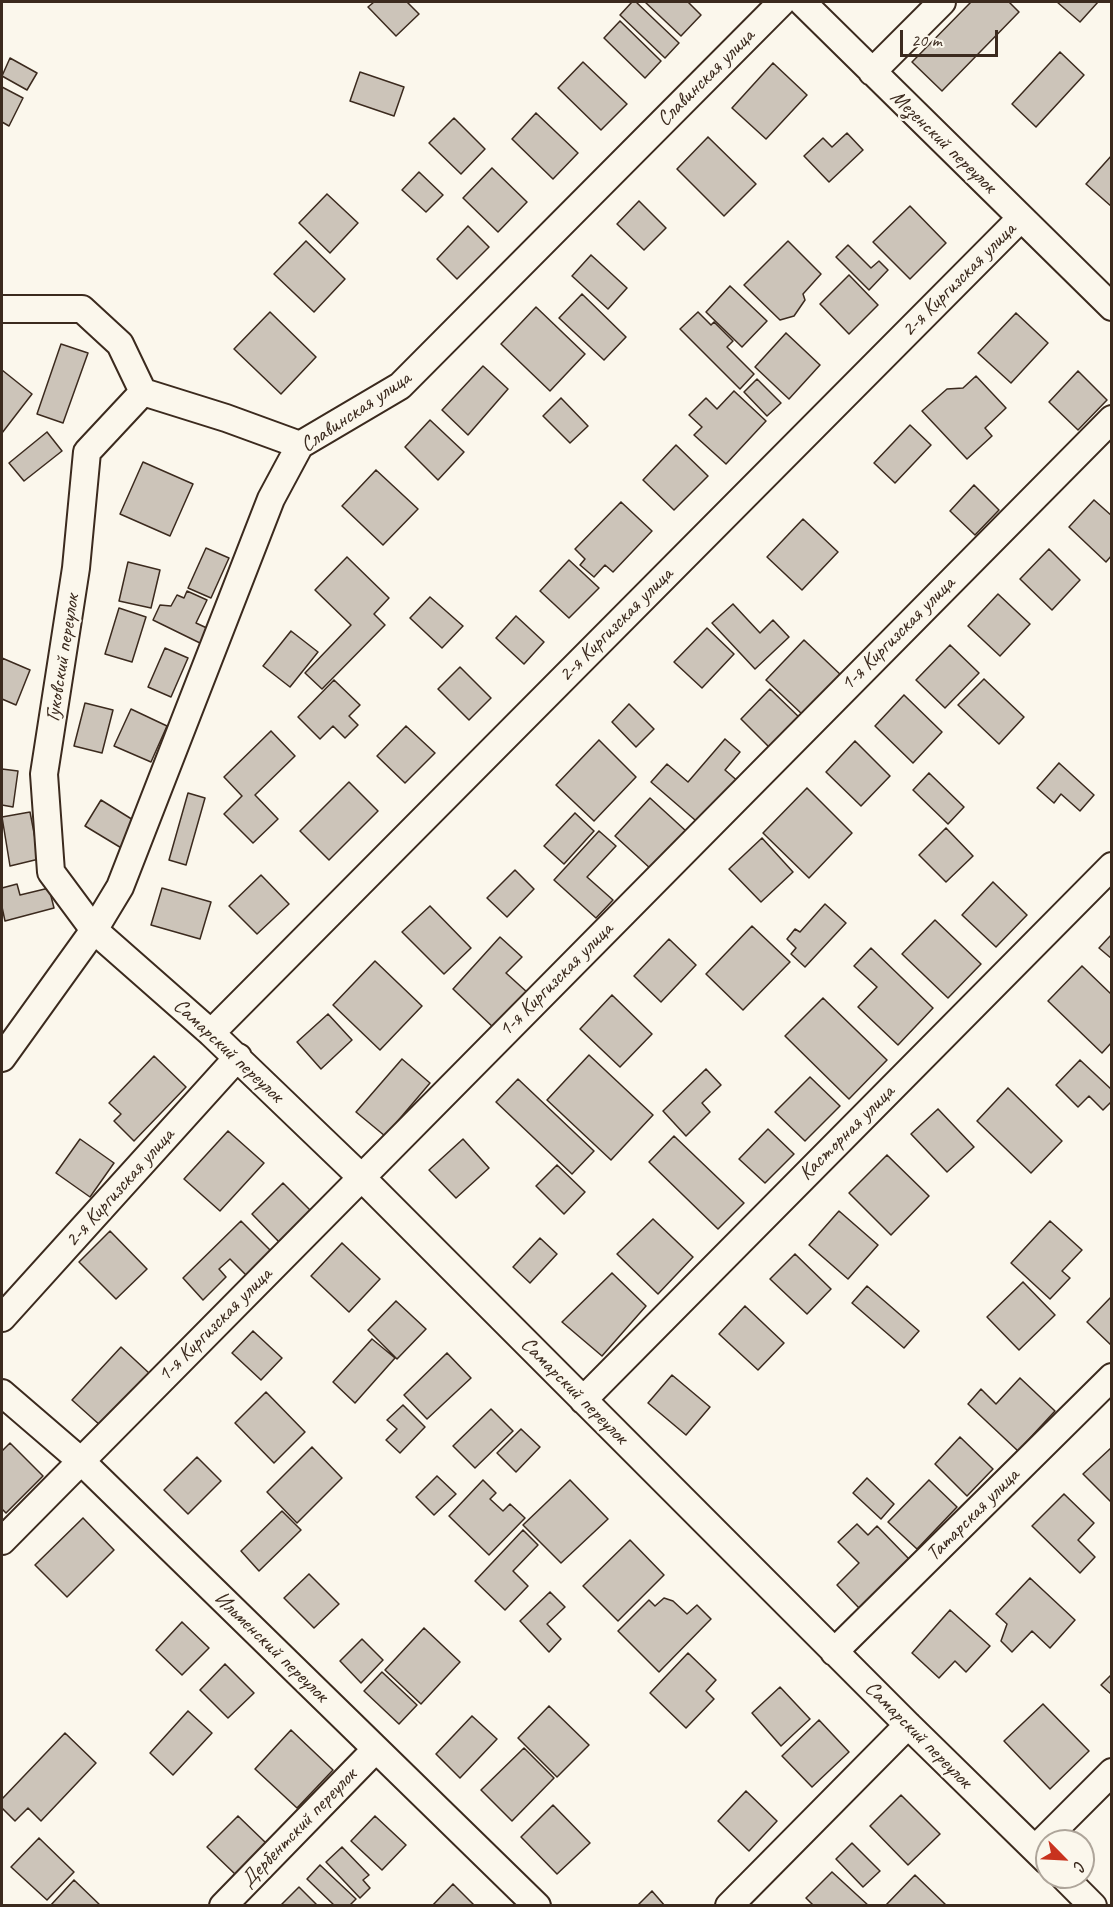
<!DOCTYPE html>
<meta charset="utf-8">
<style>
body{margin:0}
#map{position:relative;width:1113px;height:1907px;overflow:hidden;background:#fbf7ec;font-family:Caveat,sans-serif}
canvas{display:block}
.frame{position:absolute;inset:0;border:3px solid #3b2a1e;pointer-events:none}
.north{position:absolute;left:1035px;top:1829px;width:60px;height:60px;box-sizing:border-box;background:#fbf7ec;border:2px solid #aea59a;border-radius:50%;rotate:114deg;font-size:16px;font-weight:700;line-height:24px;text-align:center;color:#3b2a1e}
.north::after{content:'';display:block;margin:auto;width:21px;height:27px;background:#c8321e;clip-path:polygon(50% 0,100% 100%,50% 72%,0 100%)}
.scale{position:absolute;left:900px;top:30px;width:98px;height:27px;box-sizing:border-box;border:3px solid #3b2a1e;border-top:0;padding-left:8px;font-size:18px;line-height:21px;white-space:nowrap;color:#3b2a1e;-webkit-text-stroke:4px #fbf7ec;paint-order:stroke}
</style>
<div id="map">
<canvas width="1113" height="1907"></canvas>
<div class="frame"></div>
<div class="north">С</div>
<div class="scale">20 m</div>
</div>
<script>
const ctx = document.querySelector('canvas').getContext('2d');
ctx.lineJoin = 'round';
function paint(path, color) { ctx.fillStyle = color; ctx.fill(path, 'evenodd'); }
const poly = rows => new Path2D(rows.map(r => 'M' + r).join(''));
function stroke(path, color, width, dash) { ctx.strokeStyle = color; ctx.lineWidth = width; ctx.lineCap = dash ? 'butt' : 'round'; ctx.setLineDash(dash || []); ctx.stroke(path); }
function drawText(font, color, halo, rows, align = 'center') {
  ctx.font = font + ' Caveat,sans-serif'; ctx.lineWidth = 4.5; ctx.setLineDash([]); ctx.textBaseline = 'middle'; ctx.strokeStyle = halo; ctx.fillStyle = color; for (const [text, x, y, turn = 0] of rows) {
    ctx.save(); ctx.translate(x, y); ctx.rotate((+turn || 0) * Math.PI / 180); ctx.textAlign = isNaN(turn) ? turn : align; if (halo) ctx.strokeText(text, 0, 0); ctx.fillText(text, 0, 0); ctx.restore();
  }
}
const building = poly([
 [374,2,407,2,419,14,396,36,368,7,374,2],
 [632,2,636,2,679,43,665,58,620,15,632,2],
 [645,2,688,2,701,15,681,36,645,2],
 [971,2,1009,2,1019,12,942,91,912,62,971,2],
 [1057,2,1098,2,1080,22,1057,2],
 [620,21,661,61,645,78,604,38,620,21],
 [1060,52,1084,75,1036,127,1012,104,1060,52],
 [10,58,37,73,27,90,2,76,10,58],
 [583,62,627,104,601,130,558,88,583,62],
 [773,63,807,95,766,139,732,108,773,63],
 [360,72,404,87,394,116,350,101,360,72],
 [2,87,23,98,9,126,2,122,2,87],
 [536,113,578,153,553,179,512,139,536,113],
 [454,118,485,149,461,174,429,143,454,118],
 [847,133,863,150,829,182,804,156,823,138,832,147,847,133],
 [708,137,756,184,724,216,677,169,708,137],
 [1112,155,1112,207,1086,184,1112,155],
 [492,168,527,202,498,232,463,198,492,168],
 [419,172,443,195,426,212,402,190,419,172],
 [327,194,358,223,330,253,299,223,327,194],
 [639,201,666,228,644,250,617,224,639,201],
 [910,206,946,243,910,279,873,242,910,206],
 [468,226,489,247,457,279,437,259,468,226],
 [306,241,345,279,314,312,274,274,306,241],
 [788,241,821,274,803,294,805,300,794,316,780,320,744,285,788,241],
 [848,245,871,268,879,261,888,270,869,290,836,257,848,245],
 [591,255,627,288,608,309,572,276,591,255],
 [849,275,878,305,849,334,820,304,849,275],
 [730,286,767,321,742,347,706,312,730,286],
 [582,294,626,337,604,360,559,318,582,294],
 [536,307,585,354,550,391,501,344,536,307],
 [270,312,316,357,281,394,234,349,270,312],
 [698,312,711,325,714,322,733,341,727,347,754,374,740,389,680,329,698,312],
 [1016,313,1048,343,1011,383,978,353,1016,313],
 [786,333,820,365,789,399,755,367,786,333],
 [61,344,88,353,63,423,37,414,61,344],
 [483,366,508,389,468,435,442,410,483,366],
 [2,370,32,394,2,433,2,370],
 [1078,371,1107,400,1078,430,1049,402,1078,371],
 [976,376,1006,408,985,428,992,436,967,459,922,411,947,389,963,388,976,376],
 [757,379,781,403,767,416,744,392,757,379],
 [734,391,766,421,726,464,694,435,702,427,689,415,706,398,717,409,734,391],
 [561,398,588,426,570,443,543,416,561,398],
 [430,420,464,452,438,480,405,447,430,420],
 [910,425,931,445,895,483,874,463,910,425],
 [47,432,62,451,24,481,9,463,47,432],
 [676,445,708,476,674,510,643,480,676,445],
 [143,462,193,484,170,536,120,514,143,462],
 [376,470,418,509,383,545,342,506,376,470],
 [974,485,999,510,975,535,950,511,974,485],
 [1094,500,1112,516,1112,555,1106,562,1069,527,1094,500],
 [621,502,652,531,613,572,605,565,594,577,580,565,585,559,575,549,621,502],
 [803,519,838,552,802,590,767,557,803,519],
 [206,548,229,558,211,598,188,588,206,548],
 [1049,549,1080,580,1052,610,1020,579,1049,549],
 [347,557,389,598,374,614,385,625,322,689,305,673,351,625,315,590,347,557],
 [569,560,599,588,569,618,540,591,569,560],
 [128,562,160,570,151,608,119,601,128,562],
 [187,591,207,600,196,623,209,629,202,644,153,620,160,605,171,606,177,595,184,598,187,591],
 [998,594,1030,624,1000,656,968,626,998,594],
 [430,597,463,626,442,648,410,618,430,597],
 [733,604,760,633,773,620,789,637,755,669,712,623,733,604],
 [119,608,146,617,132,662,105,654,119,608],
 [516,616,544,642,524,664,496,638,516,616],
 [707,628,734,654,702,688,674,662,707,628],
 [291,631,318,652,290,687,263,666,291,631],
 [804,640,842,676,804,716,766,680,804,640],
 [950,645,979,673,945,708,916,680,950,645],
 [165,648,188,658,171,697,148,687,165,648],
 [2,658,30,670,16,705,2,699,2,658],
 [460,667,491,698,469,720,438,689,460,667],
 [984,679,1024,717,999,744,958,705,984,679],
 [334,680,360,705,349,716,358,725,345,738,333,726,320,739,298,717,334,680],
 [770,689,800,718,771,749,741,719,770,689],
 [904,695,942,732,913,763,875,726,904,695],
 [85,703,113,710,102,753,74,746,85,703],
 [629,704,654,729,636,747,612,722,629,704],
 [131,709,167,726,151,762,114,746,131,709],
 [406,726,435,753,405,783,377,756,406,726],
 [271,731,295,756,255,795,278,819,253,843,224,814,242,796,224,777,271,731],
 [725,739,740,752,725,770,740,783,702,826,651,782,667,764,688,782,725,739],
 [599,740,636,777,594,821,556,785,599,740],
 [855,741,890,776,861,806,826,772,855,741],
 [1059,763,1094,795,1080,811,1061,794,1054,803,1037,788,1059,763],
 [2,769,18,771,13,807,2,805,2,769],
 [929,773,964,807,948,824,913,790,929,773],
 [349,782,378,811,329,860,300,831,349,782],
 [807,788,852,833,809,878,763,833,807,788],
 [188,793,205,798,186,865,169,860,188,793],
 [650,798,686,831,651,869,615,836,650,798],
 [101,800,138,823,123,849,85,826,101,800],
 [30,812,39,859,10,866,2,817,30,812],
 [575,813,594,831,564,864,544,846,575,813],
 [946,828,973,856,946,882,919,855,946,828],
 [599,831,616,846,587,877,613,900,596,918,554,880,599,831],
 [762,838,793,872,761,902,729,869,762,838],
 [515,870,534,889,507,917,487,898,515,870],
 [261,875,289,904,257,934,229,906,261,875],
 [993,882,1027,915,996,947,962,915,993,882],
 [17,884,20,895,49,888,54,908,5,921,2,907,2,888,17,884],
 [162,888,211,902,200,939,151,925,162,888],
 [825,904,846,923,805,967,791,954,796,948,787,939,795,929,800,932,825,904],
 [430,906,471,948,444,974,402,932,430,906],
 [935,920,981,964,948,998,902,954,935,920],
 [752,926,790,962,743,1010,706,974,752,926],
 [1112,934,1112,959,1099,948,1112,934],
 [500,937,522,957,506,973,528,993,495,1029,453,989,500,937],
 [669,939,696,965,661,1002,634,976,669,939],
 [871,948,933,1008,898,1045,858,1007,877,987,854,966,871,948],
 [375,961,422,1006,380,1050,333,1005,375,961],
 [1082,966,1112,995,1112,1042,1102,1053,1048,1001,1082,966],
 [612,995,652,1034,620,1067,580,1029,612,995],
 [823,998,887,1060,849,1099,785,1036,823,998],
 [328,1014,352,1040,321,1069,297,1042,328,1014],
 [589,1055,653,1115,611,1160,547,1100,589,1055],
 [154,1056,186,1087,134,1141,114,1121,121,1114,109,1103,154,1056],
 [402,1059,430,1083,385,1136,356,1112,402,1059],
 [1080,1060,1112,1090,1112,1101,1103,1110,1089,1096,1078,1107,1056,1085,1080,1060],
 [706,1069,721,1085,702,1103,710,1112,686,1136,663,1111,706,1069],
 [810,1077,840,1106,805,1141,775,1112,810,1077],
 [518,1079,594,1151,572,1174,496,1102,518,1079],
 [1008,1088,1062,1141,1031,1173,977,1121,1008,1088],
 [938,1109,974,1147,947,1172,911,1134,938,1109],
 [768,1129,794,1154,765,1183,739,1159,768,1129],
 [228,1131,264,1163,220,1211,184,1179,228,1131],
 [674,1136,744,1203,718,1229,649,1162,674,1136],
 [80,1139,114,1163,90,1197,56,1173,80,1139],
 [463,1139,489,1168,456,1198,429,1170,463,1139],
 [887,1155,929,1196,891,1235,849,1193,887,1155],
 [557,1165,585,1192,564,1214,536,1186,557,1165],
 [283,1183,313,1213,281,1244,252,1214,283,1183],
 [839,1211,878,1245,848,1279,809,1245,839,1211],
 [653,1219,693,1257,658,1294,617,1254,653,1219],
 [241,1221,271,1251,246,1275,230,1259,219,1269,226,1277,203,1300,183,1278,241,1221],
 [1050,1221,1082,1250,1062,1271,1070,1278,1050,1299,1011,1263,1050,1221],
 [110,1231,147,1269,116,1299,79,1262,110,1231],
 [540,1238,557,1254,530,1283,513,1267,540,1238],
 [342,1243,380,1279,349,1312,311,1276,342,1243],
 [795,1254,831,1289,807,1314,770,1279,795,1254],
 [612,1273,646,1306,602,1356,562,1322,612,1273],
 [1023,1282,1055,1315,1019,1350,987,1317,1023,1282],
 [867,1286,919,1331,904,1348,852,1303,867,1286],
 [1112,1296,1112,1346,1087,1322,1112,1296],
 [396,1301,426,1329,397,1359,368,1330,396,1301],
 [745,1306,784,1343,758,1370,719,1334,745,1306],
 [253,1331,282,1358,261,1380,232,1353,253,1331],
 [372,1339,395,1358,355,1403,333,1382,372,1339],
 [121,1347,149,1373,101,1426,72,1400,121,1347],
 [447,1353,471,1378,427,1419,404,1395,447,1353],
 [672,1375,710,1407,686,1435,648,1403,672,1375],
 [1020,1378,1055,1411,1018,1451,968,1404,981,1389,996,1404,1020,1378],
 [266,1392,305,1432,274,1463,235,1423,266,1392],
 [403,1405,425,1427,400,1453,386,1440,397,1429,387,1420,403,1405],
 [491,1409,513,1431,475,1468,453,1446,491,1409],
 [521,1429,540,1447,516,1472,497,1453,521,1429],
 [960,1437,993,1469,967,1496,935,1464,960,1437],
 [10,1443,43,1476,6,1513,2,1509,2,1451,10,1443],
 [312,1447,342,1478,297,1523,267,1492,312,1447],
 [1112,1447,1112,1503,1083,1474,1112,1447],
 [197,1457,221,1481,188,1514,164,1490,197,1457],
 [437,1476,456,1494,434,1515,416,1497,437,1476],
 [867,1478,894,1504,881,1519,853,1493,867,1478],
 [483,1480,496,1493,490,1499,503,1511,510,1504,525,1518,489,1555,449,1516,483,1480],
 [570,1480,608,1519,561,1563,523,1525,570,1480],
 [929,1480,957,1507,917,1549,888,1522,929,1480],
 [1064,1494,1094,1523,1078,1540,1095,1557,1080,1573,1032,1526,1064,1494],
 [282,1511,301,1530,259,1571,241,1551,282,1511],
 [83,1518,114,1550,67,1597,35,1565,83,1518],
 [857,1524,868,1535,877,1526,909,1559,860,1609,837,1585,859,1563,838,1542,857,1524],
 [523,1530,538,1545,513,1571,528,1586,505,1610,475,1581,523,1530],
 [630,1540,664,1575,618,1621,583,1586,630,1540],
 [309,1574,339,1604,314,1628,284,1598,309,1574],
 [1030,1578,1075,1620,1050,1648,1032,1631,1012,1652,1001,1641,1007,1624,996,1614,1030,1578],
 [550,1592,565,1607,547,1624,561,1639,549,1652,520,1621,550,1592],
 [664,1598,673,1601,687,1614,697,1605,711,1619,659,1672,618,1631,649,1600,655,1606,664,1598],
 [950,1610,990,1646,966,1672,955,1661,939,1678,912,1653,950,1610],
 [182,1622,209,1648,182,1675,156,1650,182,1622],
 [424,1628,460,1662,421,1704,385,1670,424,1628],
 [362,1639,383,1660,361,1683,340,1661,362,1639],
 [688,1653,716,1680,706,1691,714,1699,686,1728,650,1693,688,1653],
 [225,1664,254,1693,228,1718,200,1690,225,1664],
 [382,1672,417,1705,399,1724,364,1691,382,1672],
 [1112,1674,1112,1695,1101,1685,1112,1674],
 [780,1687,810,1719,781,1746,752,1713,780,1687],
 [1043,1704,1089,1751,1050,1789,1004,1741,1043,1704],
 [549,1706,589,1745,557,1777,518,1738,549,1706],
 [188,1711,212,1733,173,1775,150,1753,188,1711],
 [472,1716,497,1739,460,1778,436,1754,472,1716],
 [819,1720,849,1752,812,1787,782,1756,819,1720],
 [291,1730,333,1770,297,1808,255,1769,291,1730],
 [65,1733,96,1763,41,1821,28,1808,15,1821,2,1808,2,1799,65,1733],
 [524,1748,554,1778,512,1821,481,1790,524,1748],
 [746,1791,777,1821,749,1851,718,1821,746,1791],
 [901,1795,940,1834,908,1865,870,1826,901,1795],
 [553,1805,590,1843,557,1874,521,1837,553,1805],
 [238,1816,266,1843,236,1875,207,1847,238,1816],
 [375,1816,406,1845,382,1870,351,1841,375,1816],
 [39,1838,74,1872,47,1900,11,1867,39,1838],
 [852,1843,880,1871,863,1887,836,1859,852,1843],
 [342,1847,369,1875,363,1880,370,1888,360,1898,326,1862,342,1847],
 [320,1865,356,1899,349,1906,335,1906,307,1879,320,1865],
 [832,1872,869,1906,814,1906,806,1898,832,1872],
 [915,1875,947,1906,885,1906,915,1875],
 [74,1880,101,1906,50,1906,74,1880],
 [453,1884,475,1906,432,1906,453,1884],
 [299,1887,318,1906,280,1906,299,1887],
 [652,1891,665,1906,637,1906,652,1891]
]);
const minor = poly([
 [802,2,1112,307],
 [872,72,942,2],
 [2,309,82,309,120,344,143,392],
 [300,445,226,418,143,392,87,452,76,568,44,774,51,872,94,930,211,1033,361,1177,908,1725,1047,1861],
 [211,1033,1021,218],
 [2,1058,94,930,120,887,271,499,300,445,400,386,782,2],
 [2,1318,238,1057],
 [2,1393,81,1461,537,1906],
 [583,1400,1112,866],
 [2,1541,1112,419],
 [834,1652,1112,1377],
 [1035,1849,1112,1772],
 [1064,1877,1093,1906],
 [223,1906,375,1750],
 [729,1906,908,1725]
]);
const streetNames = [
 ["Славинская улица",706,78,-45],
 ["Мезенский переулок",943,142,44],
 ["2-я Киргизская улица",959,280,-45],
 ["Славинская улица",356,412,-34],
 ["2-я Киргизская улица",616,625,-45],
 ["1-я Киргизская улица",898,634,-45],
 ["Гуковский переулок",63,658,-81],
 ["1-я Киргизская улица",556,980,-45],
 ["Самарский переулок",228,1051,43],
 ["Касторная улица",847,1133,-45],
 ["2-я Киргизская улица",120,1188,-48],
 ["1-я Киргизская улица",215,1325,-45],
 ["Самарский переулок",574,1391,45],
 ["Татарская улица",973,1515,-45],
 ["Ильменский переулок",271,1647,44],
 ["Самарский переулок",918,1735,45],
 ["Дербентский переулок",299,1828,-46]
];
paint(building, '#ccc4b9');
stroke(building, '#3b2a1e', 1.5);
stroke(minor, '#3b2a1e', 30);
stroke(minor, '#fbf7ec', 26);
drawText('21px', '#3b2a1e', '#fbf7ec', streetNames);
</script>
